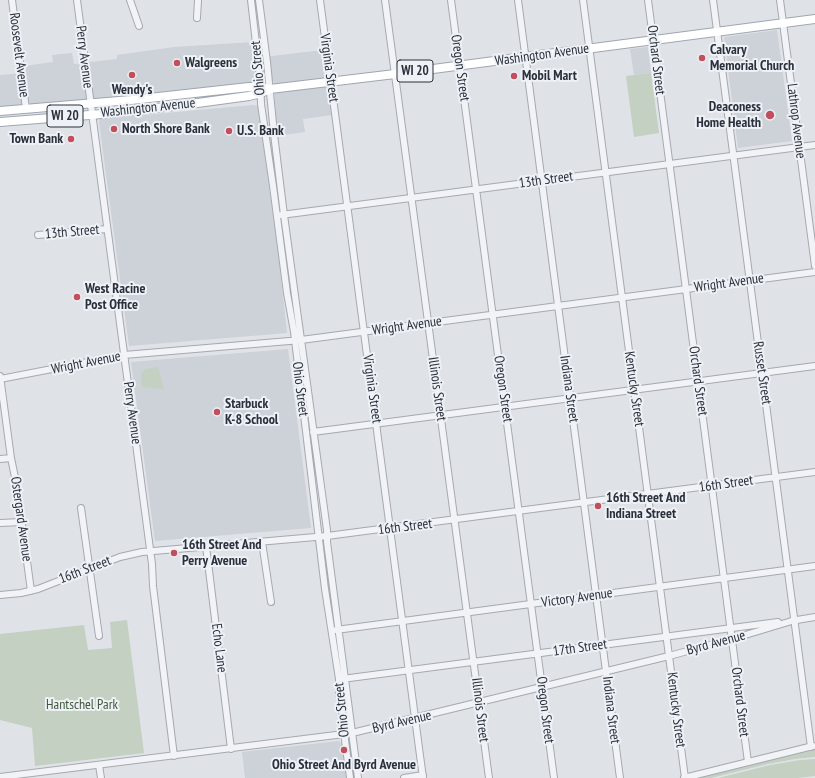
<!DOCTYPE html>
<style>
body{margin:0}
canvas{display:block;background:#dfe2e7}
</style>
<canvas width="815" height="778"></canvas>
<script>
const ctx = document.querySelector('canvas').getContext('2d');
ctx.lineJoin = 'round';
function paint(path, color) { ctx.fillStyle = color; ctx.fill(path, 'evenodd'); }
const poly = rows => new Path2D(rows.map(r => 'M' + r).join(''));
function stroke(path, color, width, dash) { ctx.strokeStyle = color; ctx.lineWidth = width; ctx.lineCap = dash ? 'butt' : 'round'; ctx.setLineDash(dash || []); ctx.stroke(path); }
function drawText(font, color, halo, rows, align = 'center') {
  ctx.font = font + ' "PT Sans Narrow",sans-serif'; ctx.lineWidth = 4; ctx.setLineDash([]); ctx.textBaseline = 'middle'; ctx.strokeStyle = halo; ctx.fillStyle = color; for (const [text, x, y, turn = 0] of rows) {
    ctx.save(); ctx.translate(x, y); ctx.rotate((+turn || 0) * Math.PI / 180); ctx.textAlign = isNaN(turn) ? turn : align; if (halo) ctx.strokeText(text, 0, 0); ctx.fillText(text, 0, 0); ctx.restore();
  }
}
const built = poly([
 [777,30,792,141,738,148,724,37],
 [253,42,255,58,323,50,332,115,303,119,305,132,277,136,274,81,127,96,0,107,0,75,25,73,24,66,53,62,52,55,72,53,74,64,117,59,117,55,174,47],
 [648,47,651,73,634,75,630,49],
 [253,105,258,106,259,112,279,259,287,333,129,346,99,122,100,119],
 [288,349,311,528,155,541,131,362],
 [339,741,342,745,346,778,245,778,242,752]
]);
const green = poly([
 [651,73,659,133,634,137,626,76],
 [158,367,164,389,142,387,141,374,145,369],
 [127,620,144,753,35,766,32,728,0,720,0,634,84,625,88,650,112,648,110,622],
 [815,748,815,757,795,759,768,764,711,778,694,778],
 [815,759,815,776,798,778,718,778,770,765,800,760]
]);
const minor = poly([
 [12,0,26,109],
 [77,0,152,564,153,586,174,756],
 [130,0,139,26],
 [251,0,260,78,261,104,273,186,287,293,294,332,325,589,339,679,339,692,345,729,345,740,350,778],
 [259,0,267,62,274,134,284,215,327,530,327,542,358,778],
 [320,0,423,778],
 [385,0,489,778],
 [451,0,554,778],
 [518,0,620,778],
 [583,0,685,778],
 [648,0,748,762],
 [713,0,811,747],
 [780,0,815,266],
 [197,18,198,0],
 [281,215,815,145],
 [38,235,107,229],
 [0,376,11,458,17,487,31,591],
 [0,379,124,355,301,340,815,272],
 [313,432,815,366],
 [0,459,11,458],
 [81,508,99,636],
 [0,523,22,522],
 [262,542,271,602],
 [206,546,231,749],
 [0,595,21,593,38,589,120,557,142,552,327,536,815,472],
 [791,621,815,617],
 [336,630,815,566],
 [342,679,778,622],
 [99,765,101,778],
 [0,777,352,733,669,656,732,639,795,620],
 [404,778,423,775],
 [684,778,813,746]
]);
const major = poly([
 [0,111,131,100,249,87,260,87,270,89],
 [0,122,102,114,183,105,249,96,261,93,270,89,395,74,815,19]
]);
const markers = [
 [702,58,4,"#c14f5d"],
 [177,63,4,"#c14f5d"],
 [132,75,4,"#c14f5d"],
 [514,76,4,"#c14f5d"],
 [770,115,5,"#c14f5d"],
 [114,129,4,"#c14f5d"],
 [229,131,4,"#c14f5d"],
 [71,139,4,"#c14f5d"],
 [77,297,4,"#c14f5d"],
 [217,412,4,"#c14f5d"],
 [598,506,4,"#c14f5d"],
 [174,553,4,"#c14f5d"],
 [344,750,4,"#c14f5d"]
];
const shields = [
 [415,71,36],
 [65,116,36]
];
const shieldNames = [
 ["WI 20",415,71],
 ["WI 20",65,116]
];
const poiNames = [
 ["Calvary",710,50],
 ["Memorial Church",710,66],
 ["Walgreens",185,63],
 ["Mobil Mart",522,76],
 ["Wendy's",132,90,"center"],
 ["Deaconess",761,107,"right"],
 ["Home Health",761,123,"right"],
 ["North Shore Bank",122,129],
 ["U.S. Bank",237,131],
 ["Town Bank",63,139,"right"],
 ["West Racine",85,289],
 ["Post Office",85,305],
 ["Starbuck",225,404],
 ["K-8 School",225,420],
 ["16th Street And",606,498],
 ["Indiana Street",606,514],
 ["16th Street And",182,545],
 ["Perry Avenue",182,561],
 ["Ohio Street And Byrd Avenue",344,765,"center"]
];
const streetNames = [
 ["Roosevelt Avenue",19,55,83],
 ["Washington Avenue",542,55,-8],
 ["Perry Avenue",84,57,83],
 ["Orchard Street",656,60,83],
 ["Ohio Street",258,68,-95],
 ["Virginia Street",329,68,82],
 ["Oregon Street",460,68,82],
 ["Washington Avenue",148,108,-6],
 ["Lathrop Avenue",796,121,83],
 ["13th Street",546,180,-8],
 ["13th Street",72,232,-5],
 ["Wright Avenue",729,283,-8],
 ["Wright Avenue",407,326,-8],
 ["Wright Avenue",86,363,-11],
 ["Russet Street",762,373,82],
 ["Orchard Street",698,381,82],
 ["Ohio Street",300,389,83],
 ["Virginia Street",372,389,82],
 ["Illinois Street",437,389,82],
 ["Oregon Street",503,389,82],
 ["Indiana Street",569,389,82],
 ["Kentucky Street",634,389,82],
 ["Perry Avenue",132,413,82],
 ["16th Street",726,484,-8],
 ["Ostergard Avenue",21,519,82],
 ["16th Street",405,527,-7],
 ["16th Street",85,570,-21],
 ["Victory Avenue",577,598,-8],
 ["Byrd Avenue",716,643,-15],
 ["Echo Lane",219,648,83],
 ["17th Street",580,648,-8],
 ["Orchard Street",740,702,83],
 ["Ohio Street",342,710,-96],
 ["Illinois Street",480,710,83],
 ["Oregon Street",545,710,83],
 ["Indiana Street",611,710,83],
 ["Kentucky Street",676,710,83],
 ["Byrd Avenue",402,722,-13]
];
const parkNames = [
 ["Hantschel Park",82,705]
];
paint(built, '#cdd1d8');
paint(green, '#c4d0c1');
stroke(minor, '#a5a9b0', 8);
stroke(major, '#a0a6b1', 10);
stroke(minor, '#f1f3f6', 6);
stroke(major, '#fff', 8);
for (const [x, y, r, color] of markers) { const dot = new Path2D(); dot.arc(x, y, r, 0, 2 * Math.PI); ctx.fillStyle = color; ctx.fill(dot); stroke(dot, '#eef1f5', 1.5); }
for (const [x, y, w] of shields) { const box = new Path2D(); box.roundRect(x - w / 2, y - 11, w, 22, 3); ctx.fillStyle = '#eef1f5'; ctx.fill(box); stroke(box, '#2a303c', 1); }
drawText('bold 13px', '#2a303c', null, shieldNames);
drawText('bold 14px', '#2a303c', '#eef1f5', poiNames, 'left');
drawText('14px', '#2a303c', '#eef1f5', streetNames);
drawText('14px', '#3d5738', '#eef1f5', parkNames);
</script>
